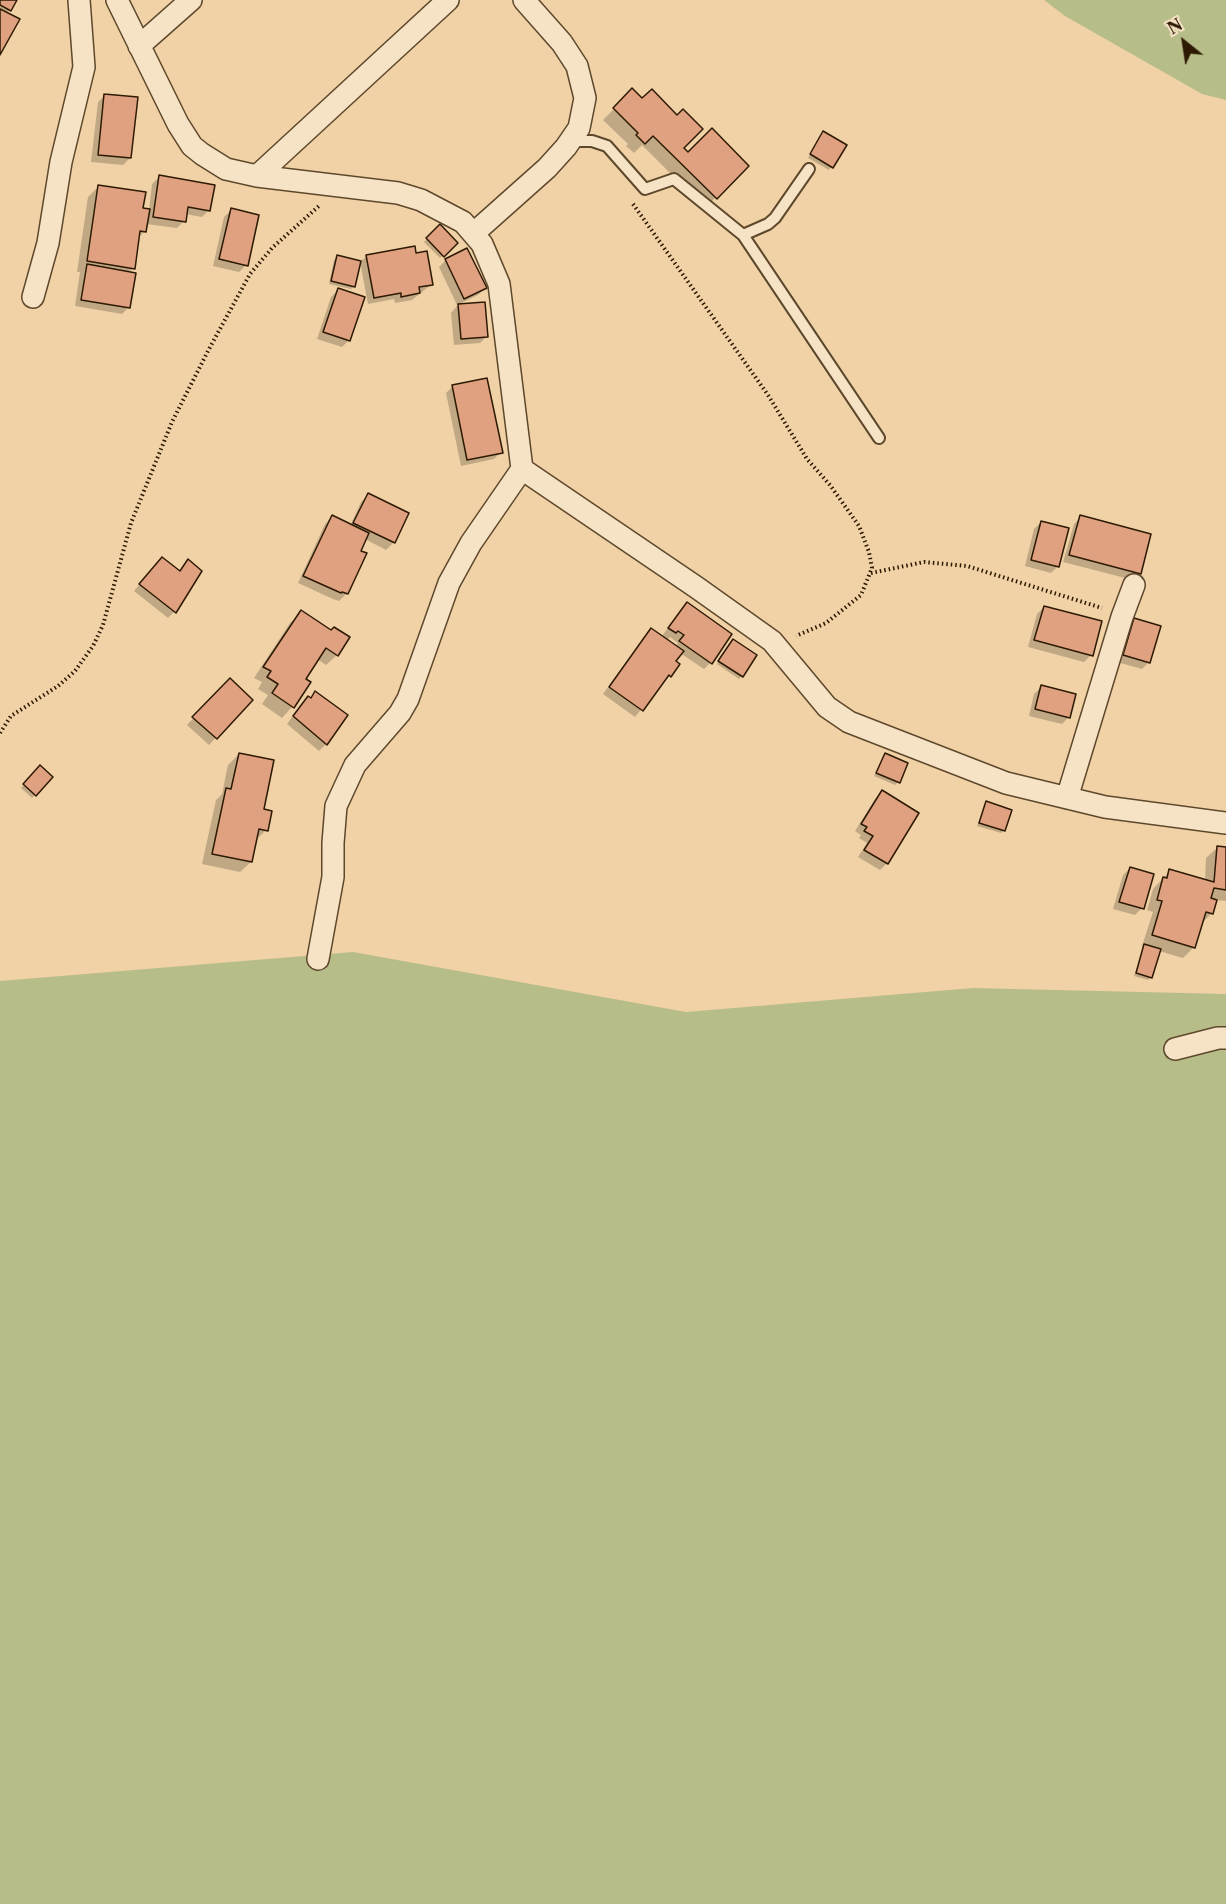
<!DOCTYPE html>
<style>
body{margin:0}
#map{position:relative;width:1226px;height:1904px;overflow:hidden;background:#f1d2a6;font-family:"Libre Caslon Text",serif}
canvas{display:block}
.north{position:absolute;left:1154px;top:12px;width:60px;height:60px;-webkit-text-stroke:4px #f6e2c5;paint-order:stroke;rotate:330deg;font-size:16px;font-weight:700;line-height:24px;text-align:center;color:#2d1a03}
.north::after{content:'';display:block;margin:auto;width:21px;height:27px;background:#2d1a03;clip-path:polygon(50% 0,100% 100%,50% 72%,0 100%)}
</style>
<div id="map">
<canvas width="1226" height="1904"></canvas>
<div class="north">N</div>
</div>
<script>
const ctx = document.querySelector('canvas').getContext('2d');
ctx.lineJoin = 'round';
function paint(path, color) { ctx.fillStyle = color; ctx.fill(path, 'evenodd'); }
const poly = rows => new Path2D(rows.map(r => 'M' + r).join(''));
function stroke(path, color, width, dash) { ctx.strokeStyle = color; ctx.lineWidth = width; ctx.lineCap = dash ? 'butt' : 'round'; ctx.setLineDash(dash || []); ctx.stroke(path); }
const green = poly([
 [1044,0,1226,0,1226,100,1202,94,1065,16],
 [353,952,686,1012,973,988,1226,994,1226,1904,0,1904,0,981]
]);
const shadow = poly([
 [0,0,15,0,7,14,0,52],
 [632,91,688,154,747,166,705,208,642,145,634,153,626,146,628,144,603,120],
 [105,95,130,158,123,165,91,162,98,102],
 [821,136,845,145,829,170,808,158],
 [159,177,209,210,202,217,185,214,184,221,177,228,146,224,144,232,138,238,133,268,128,273,129,307,122,314,75,306,80,272,77,272,88,197,99,186,141,209,149,210,152,184],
 [231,210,246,265,239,272,213,266,224,217],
 [440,226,456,243,440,258,424,242],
 [415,255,432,284,412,300,395,303,394,299,368,304,360,262,367,256],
 [337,257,354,286,351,289,329,284,334,260],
 [446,260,485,288,478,295,457,305,439,267],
 [338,290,349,340,342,347,317,339,331,297],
 [484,303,487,336,480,343,454,345,451,313,457,306],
 [453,386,501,452,494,459,461,466,446,393],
 [368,495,407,514,393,543,386,550,365,539,359,551,365,554,346,594,339,601,333,599,298,583,325,524,332,517,350,526,361,502],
 [1081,517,1140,573,1133,580,1063,562,1074,524],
 [1041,522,1058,566,1051,573,1025,566,1034,529],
 [188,561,174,612,168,618,134,591,155,566,178,572],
 [687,604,710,663,704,669,680,653,674,661,678,664,635,717,603,694,644,637,651,630,661,637],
 [670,637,678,643,675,647,667,641],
 [1044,607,1091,655,1084,662,1028,647,1037,614],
 [301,612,337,655,326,665,317,659,304,679,309,683,292,707,282,718,262,704,268,695,258,689,262,682,254,678,290,623],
 [1135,620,1149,662,1142,669,1117,662,1128,627],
 [730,644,742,676,739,679,717,664],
 [230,680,251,700,209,745,187,725],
 [1041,687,1069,717,1062,724,1029,716,1034,694],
 [316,693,326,744,319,751,287,724,301,705],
 [239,754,262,811,266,830,255,841,251,862,240,872,202,864,216,800,222,794,228,765],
 [885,755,898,782,895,785,874,776],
 [40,767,51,777,32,798,21,788],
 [882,792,917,814,887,863,880,870,858,857,867,843,859,838,861,835,855,831,875,799],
 [987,803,1004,830,1001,833,977,826,984,806],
 [1217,848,1226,848,1226,901,1215,900,1212,913,1202,923,1194,947,1183,958,1159,951,1151,977,1148,980,1134,976,1144,947,1142,946,1153,912,1147,910,1153,889,1170,871,1205,881,1206,858],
 [1130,868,1142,908,1135,915,1113,909,1123,875]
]);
const building = poly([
 [0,0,17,0,11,11,0,5,0,0],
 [0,9,20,19,0,55,0,9],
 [632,88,642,98,652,89,677,115,683,109,703,129,684,148,688,152,712,128,749,166,717,199,653,136,645,144,636,135,638,133,613,108,632,88],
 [104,94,138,97,131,158,98,155,104,94],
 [823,131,847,145,833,168,810,154,823,131],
 [159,175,215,185,210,211,188,207,186,222,153,217,159,175],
 [98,185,146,192,143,208,150,209,146,232,140,231,135,269,87,261,98,185],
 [231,208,259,215,248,266,219,259,231,208],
 [440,224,458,243,444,257,426,238,440,224],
 [415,246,416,253,427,251,433,285,419,287,420,293,401,297,401,293,374,298,366,255,415,246],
 [467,248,487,288,464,299,445,259,467,248],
 [337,255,361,261,355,287,331,281,337,255],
 [87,264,136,273,130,308,81,300,87,264],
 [338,288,365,297,350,341,323,332,338,288],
 [485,302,488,337,461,339,458,304,485,302],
 [487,378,503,453,467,460,452,385,487,378],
 [368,493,409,513,395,543,353,523,368,493],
 [332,515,369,533,361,551,367,553,348,594,342,592,341,593,303,576,332,515],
 [1080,515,1151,534,1141,574,1069,555,1080,515],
 [1041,521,1069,528,1059,567,1031,560,1041,521],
 [162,557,180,571,188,559,202,571,176,613,139,584,162,557],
 [687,602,732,634,712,664,679,641,684,635,678,631,676,633,668,628,687,602],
 [1044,606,1102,621,1093,656,1034,640,1044,606],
 [301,610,331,630,334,627,350,637,338,656,326,648,306,679,311,682,294,708,272,693,278,684,267,677,271,671,263,667,301,610],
 [1134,618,1161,626,1150,663,1123,655,1134,618],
 [651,628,684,651,676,661,680,664,671,677,669,675,643,711,609,687,651,628],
 [733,639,757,655,743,677,718,661,733,639],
 [230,678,253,700,217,739,192,717,230,678],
 [1041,685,1076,694,1070,718,1035,709,1041,685],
 [315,691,348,715,327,745,293,716,308,696,311,698,315,691],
 [239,753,274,760,264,809,272,811,268,831,259,829,252,862,212,854,226,788,231,789,239,753],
 [885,753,908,763,900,783,876,773,885,753],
 [40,765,53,777,36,796,23,784,40,765],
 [882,790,919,813,888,864,864,850,873,836,864,831,867,827,861,824,882,790],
 [986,801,1012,810,1005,831,979,823,986,801],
 [1217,846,1226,847,1226,890,1214,888,1211,898,1217,900,1213,914,1206,912,1195,948,1152,935,1162,901,1157,900,1163,877,1167,878,1169,869,1214,882,1217,846],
 [1130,867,1154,874,1144,909,1119,902,1130,867],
 [1144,944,1161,949,1152,978,1136,973,1144,944]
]);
const path = poly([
 [633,204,768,395,807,459,830,485,859,526,869,552,872,568,861,595,826,623,796,636],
 [871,573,924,562,967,566,1102,608],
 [0,733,11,716,58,686,75,671,93,646,103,625,131,523,172,422,209,349,250,274,272,248,319,206]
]);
const lane = poly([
 [578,141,592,141,607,146,645,189,674,179,743,235,879,438],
 [743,235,768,224,775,218,809,169]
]);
const street = poly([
 [117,0,178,124,192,146,202,154,226,169,257,176,398,193,421,200,463,222,482,244,499,284,522,469,471,543,449,583,408,699,400,713,355,765,336,806,333,843,333,877,318,959],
 [139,46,191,0],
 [257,176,448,0],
 [474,233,547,168,566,147,579,128,585,98,577,66,562,43,524,0],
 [33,297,48,243,61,162,84,67,79,0],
 [522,469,696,587,772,641,827,707,849,722,1006,783,1105,807,1226,823],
 [1067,798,1122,617,1134,585],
 [1175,1049,1218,1038,1226,1038]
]);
paint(green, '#b7bd89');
paint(shadow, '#0003');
paint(building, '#e0a181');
stroke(building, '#2d1a03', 1.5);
stroke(lane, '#5e482c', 14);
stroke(street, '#5e482c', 24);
stroke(path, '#2d1a03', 4, [1.5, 3]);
stroke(lane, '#f6e2c5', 10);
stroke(street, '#f6e2c5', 21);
</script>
